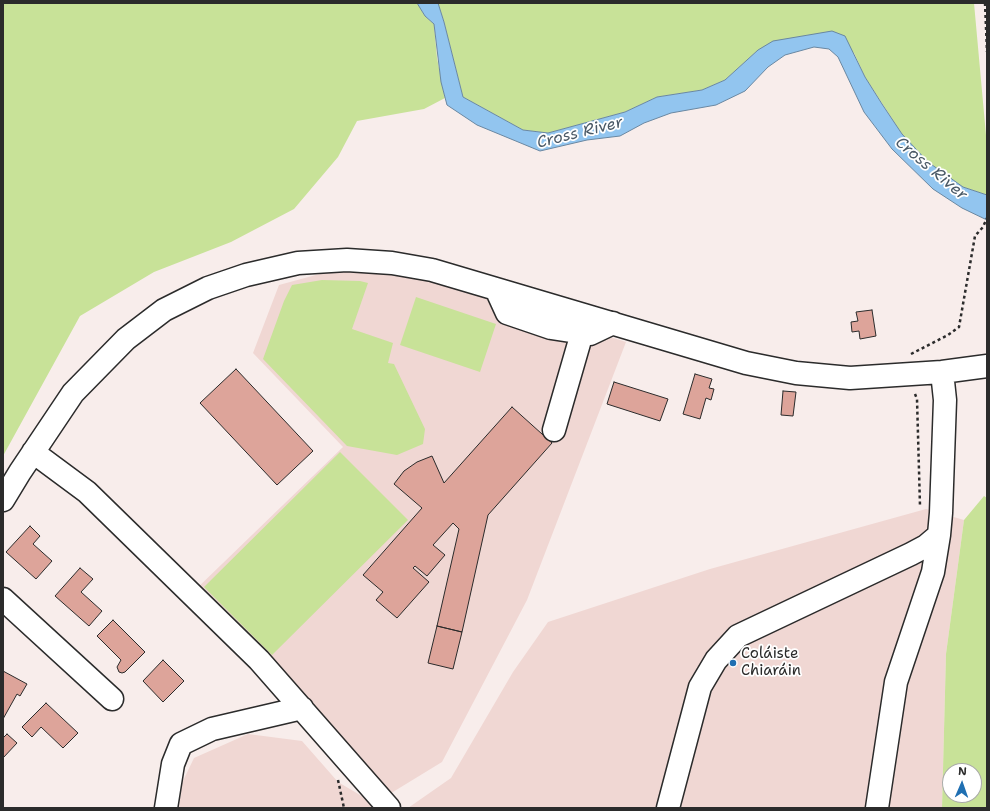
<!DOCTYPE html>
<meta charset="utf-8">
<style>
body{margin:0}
#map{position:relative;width:990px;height:811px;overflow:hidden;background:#f8edeb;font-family:"Shantell Sans",sans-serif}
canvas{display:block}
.frame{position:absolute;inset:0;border:4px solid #2b2b2b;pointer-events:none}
.north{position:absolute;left:942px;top:763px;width:40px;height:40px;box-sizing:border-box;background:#fff;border:1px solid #aaa;border-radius:50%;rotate:2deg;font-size:11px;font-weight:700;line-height:16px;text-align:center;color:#2b2b2b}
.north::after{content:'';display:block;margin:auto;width:14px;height:18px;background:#1f6fb2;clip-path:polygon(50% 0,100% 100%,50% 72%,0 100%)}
</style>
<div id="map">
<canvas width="990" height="811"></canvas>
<div class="frame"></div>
<div class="north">N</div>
</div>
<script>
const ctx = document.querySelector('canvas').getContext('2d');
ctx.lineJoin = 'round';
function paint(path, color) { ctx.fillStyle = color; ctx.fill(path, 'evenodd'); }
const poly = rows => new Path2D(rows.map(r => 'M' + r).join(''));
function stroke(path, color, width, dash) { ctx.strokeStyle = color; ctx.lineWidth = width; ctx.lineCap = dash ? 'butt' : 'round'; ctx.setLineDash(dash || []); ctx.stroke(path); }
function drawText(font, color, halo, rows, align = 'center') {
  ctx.font = font + ' "Shantell Sans",sans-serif'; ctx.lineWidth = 3.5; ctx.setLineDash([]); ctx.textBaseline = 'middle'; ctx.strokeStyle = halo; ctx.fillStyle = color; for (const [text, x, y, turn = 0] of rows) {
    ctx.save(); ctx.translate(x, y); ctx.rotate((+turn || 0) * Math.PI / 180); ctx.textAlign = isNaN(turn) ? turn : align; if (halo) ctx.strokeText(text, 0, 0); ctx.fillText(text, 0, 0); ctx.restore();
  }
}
const built = poly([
 [338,269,417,275,626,342,527,600,442,762,388,795,192,593,343,447,253,353,279,285],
 [926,509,964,520,946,654,942,808,408,808,451,778,513,672,548,622,710,569],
 [248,734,302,741,338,782,382,808,179,808,182,783,194,758]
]);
const green = poly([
 [3,3,417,3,425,16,434,24,437,58,445,98,424,109,357,121,338,157,294,209,231,242,154,272,80,316,3,456],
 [438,3,974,3,987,146,987,195,963,187,928,162,902,134,865,77,854,53,809,35,791,39,758,50,725,80,702,90,657,97,625,112,548,133,523,130,463,97,444,22],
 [322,280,360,281,368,283,352,329,393,343,388,363,394,364,425,429,423,444,397,455,347,446,263,359,284,301,292,285],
 [416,297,496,324,480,372,400,345],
 [340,452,408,520,272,655,204,587],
 [984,496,987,498,987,808,942,808,946,654,964,520],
 [950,771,974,771,974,795,950,795]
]);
const water = poly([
 [417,3,438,3,444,22,463,97,523,130,548,133,625,112,657,97,702,90,725,80,758,50,773,41,832,31,845,36,865,77,882,104,902,134,928,162,963,187,987,195,987,220,962,208,933,189,892,149,864,112,838,57,829,49,814,47,785,55,768,67,745,91,716,105,671,113,644,123,620,136,587,140,540,151,477,125,447,105,441,82,434,24,425,16,417,3]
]);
const building = poly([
 [872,310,876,336,860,339,859,331,852,332,851,322,858,321,856,312,872,310],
 [236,369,313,451,277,485,200,403,236,369],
 [695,374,712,379,709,388,714,389,711,400,706,398,700,419,683,414,695,374],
 [614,382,668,399,660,421,607,404,614,382],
 [783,391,796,392,793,416,781,415,783,391],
 [512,407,552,443,488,515,462,632,437,626,459,529,453,523,433,545,445,555,427,576,415,566,413,568,429,582,397,618,376,600,383,592,363,575,422,508,394,484,404,471,417,462,432,456,444,483,512,407],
 [30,526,40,536,33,544,52,561,36,579,6,552,30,526],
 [80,568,93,579,81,592,102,611,89,626,55,596,80,568],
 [113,620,145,652,125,672,122,673,119,672,117,667,121,660,97,636,113,620],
 [437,626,462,632,453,669,428,663,437,626],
 [163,660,184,681,163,702,143,681,163,660],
 [3,671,27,684,20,696,17,694,3,719,3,671],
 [46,703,78,733,63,748,41,727,32,737,22,727,46,703],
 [7,734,17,743,3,758,3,738,7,734]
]);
const path = poly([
 [985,3,987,52],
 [911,354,948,335,959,327,975,236,983,227,987,218],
 [915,394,917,399,920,506],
 [338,780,344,808]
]);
const minor = poly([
 [496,289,507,313,551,328,590,334,613,323],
 [554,430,582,333],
 [33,452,87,492,259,660,389,808],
 [3,500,20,472,73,393,126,339,164,310,208,288,246,275,298,263,347,260,392,263,432,270,746,363,796,373,850,378,942,372,987,366],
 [3,599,112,699],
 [166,808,173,764,181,744,212,729,302,708],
 [668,808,700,687,716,660,738,636,911,554,926,546,939,535],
 [877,808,896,682,933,572,939,535,941,513,945,400,942,372]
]);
const markers = [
 [733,663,4,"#1f6fb2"]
];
const poiNames = [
 ["Coláiste",741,654],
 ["Chiaráin",741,671]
];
const waterNames = [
 ["Cross River",580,133,-14],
 ["Cross River",931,169,40]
];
paint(built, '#f0d7d3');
paint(green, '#c8e298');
paint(water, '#92c5ef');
stroke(water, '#6987a1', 1);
paint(building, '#dda49a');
stroke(building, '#2b2b2b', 1);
stroke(minor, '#2b2b2b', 25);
stroke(path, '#2b2b2b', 2.5, [3, 3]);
stroke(minor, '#fff', 22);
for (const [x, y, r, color] of markers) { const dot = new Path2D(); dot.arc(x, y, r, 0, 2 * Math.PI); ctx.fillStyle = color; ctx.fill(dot); stroke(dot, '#fff', 1.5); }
drawText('15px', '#2b2b2b', '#fff', poiNames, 'left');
drawText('italic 16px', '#4a5966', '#fff', waterNames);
</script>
